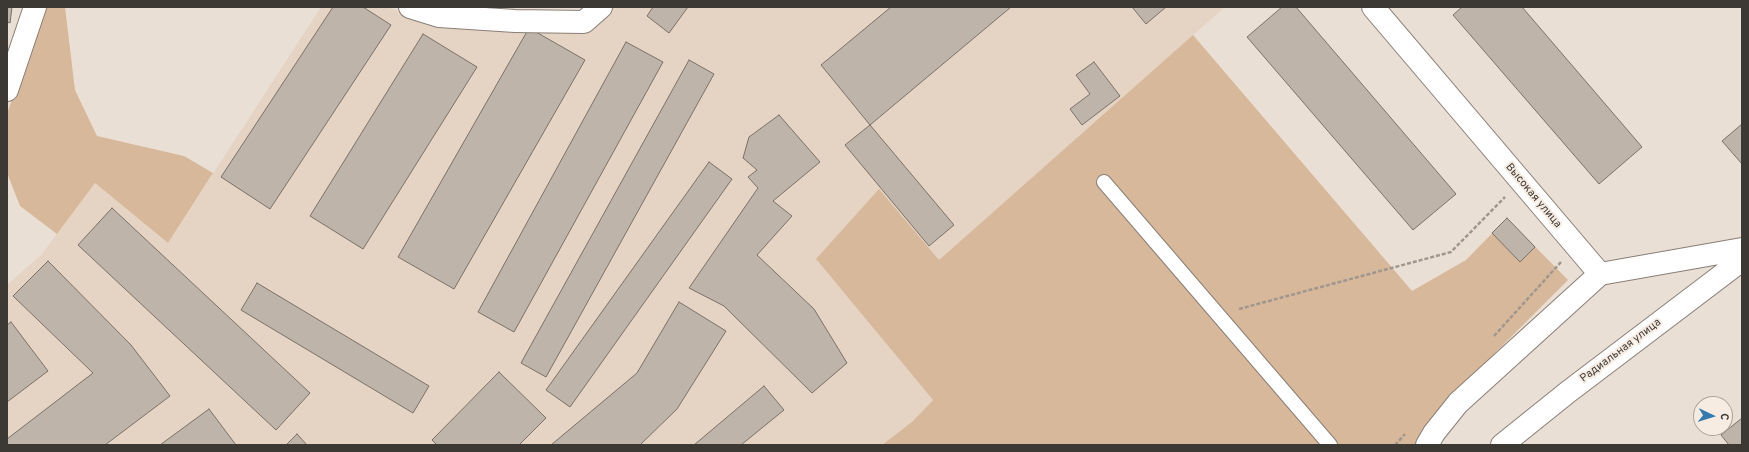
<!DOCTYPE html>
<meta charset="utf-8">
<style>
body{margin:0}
#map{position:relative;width:1749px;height:452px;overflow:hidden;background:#eadfd5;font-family:Overpass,sans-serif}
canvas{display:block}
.frame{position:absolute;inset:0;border:8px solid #3c3834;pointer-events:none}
.north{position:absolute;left:1693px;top:396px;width:40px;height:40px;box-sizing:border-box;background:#f7ece2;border:1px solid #aca49c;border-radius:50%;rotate:94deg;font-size:11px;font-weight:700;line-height:16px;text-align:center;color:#3c3834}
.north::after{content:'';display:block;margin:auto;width:14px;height:18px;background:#347aaf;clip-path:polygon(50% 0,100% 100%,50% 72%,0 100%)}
</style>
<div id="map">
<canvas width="1749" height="452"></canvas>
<div class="frame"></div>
<div class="north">С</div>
</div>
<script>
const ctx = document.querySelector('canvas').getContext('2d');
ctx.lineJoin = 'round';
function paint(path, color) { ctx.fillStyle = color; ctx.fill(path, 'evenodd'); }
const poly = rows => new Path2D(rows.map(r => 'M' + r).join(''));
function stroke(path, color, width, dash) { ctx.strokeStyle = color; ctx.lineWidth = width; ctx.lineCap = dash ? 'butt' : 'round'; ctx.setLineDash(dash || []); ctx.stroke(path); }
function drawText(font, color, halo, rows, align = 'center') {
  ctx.font = font + ' Overpass,sans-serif'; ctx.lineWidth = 4; ctx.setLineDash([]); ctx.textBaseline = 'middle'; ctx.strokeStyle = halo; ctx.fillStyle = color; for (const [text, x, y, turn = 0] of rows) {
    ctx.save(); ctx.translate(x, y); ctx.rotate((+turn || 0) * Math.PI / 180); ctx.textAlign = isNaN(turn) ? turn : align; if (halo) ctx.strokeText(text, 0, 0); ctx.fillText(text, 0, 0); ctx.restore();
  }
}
const built = poly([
 [321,7,386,7,427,21,601,18,613,7,1225,7,939,260,816,259,933,400,913,421,882,445,7,445,7,285,41,255,95,183,168,243]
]);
const green = poly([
 [43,7,65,7,75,90,97,136,184,156,213,173,168,243,95,183,57,234,20,206,7,173,7,114],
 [1193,35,1412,291,1466,260,1507,218,1568,280,1450,398,1420,445,882,445,913,421,933,400,816,259,879,189,939,260]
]);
const building = poly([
 [7,7,12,7,10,23,7,22,7,7],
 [333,7,363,7,391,25,270,209,221,177,333,7],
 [653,7,688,7,669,33,647,16,653,7],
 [891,7,1011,7,870,125,821,65,891,7],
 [1132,7,1166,7,1146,24,1132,7],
 [1282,7,1296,7,1456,194,1413,230,1247,37,1282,7],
 [1462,7,1522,7,1642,147,1599,184,1453,15,1462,7],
 [529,28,585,60,454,289,398,257,529,28],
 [423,34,477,67,363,249,310,216,423,34],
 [626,42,663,62,514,332,478,312,626,42],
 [689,60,714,74,546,377,521,363,689,60],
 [1094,62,1120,96,1082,125,1070,109,1090,94,1076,75,1094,62],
 [779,115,820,162,773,201,792,216,757,255,814,309,847,363,812,393,724,306,689,288,758,188,748,177,757,170,743,158,749,137,779,115],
 [1742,124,1742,164,1722,141,1742,124],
 [870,125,954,225,929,246,845,145,870,125],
 [709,162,732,179,570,407,546,390,709,162],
 [112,208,310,393,276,430,78,245,112,208],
 [1507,218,1535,247,1520,262,1492,233,1507,218],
 [48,261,131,345,170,396,105,445,7,445,7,439,93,373,13,296,48,261],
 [257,283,429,386,413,413,241,310,257,283],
 [679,302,726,331,677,409,640,445,551,445,637,373,679,302],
 [11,322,48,371,7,402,7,325,11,322],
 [499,372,546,418,519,445,437,445,432,440,499,372],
 [764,386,784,410,741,445,694,445,764,386],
 [209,409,236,445,160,445,209,409],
 [1742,418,1742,445,1729,445,1721,435,1742,418],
 [297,434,307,445,286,445,297,434]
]);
const path = poly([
 [1239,309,1451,252,1505,197],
 [1494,336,1561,262],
 [1395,445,1405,434]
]);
const service = poly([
 [1104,182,1330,445]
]);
const minor = poly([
 [410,7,439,16,515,21,584,22,601,7],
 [1373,7,1600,274],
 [7,90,35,7]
]);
const tertiary = poly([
 [1427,445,1434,433,1458,403,1600,274,1742,249],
 [1502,445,1568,392,1742,260]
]);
const streetNames = [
 ["Высокая улица",1533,196,50],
 ["Радиальная улица",1621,351,-37]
];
paint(built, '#e5d4c4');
paint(green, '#d8b89a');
paint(building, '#beb4aa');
stroke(building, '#7b7168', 1);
stroke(service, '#8a7f76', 16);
stroke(minor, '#8a7f76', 24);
stroke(tertiary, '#8a7f76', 24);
stroke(path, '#9f978f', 2.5, [4, 2]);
stroke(service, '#fff', 14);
stroke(minor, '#fff', 22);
stroke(tertiary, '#fff', 22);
drawText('11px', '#3c3834', '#f7ece2', streetNames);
</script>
